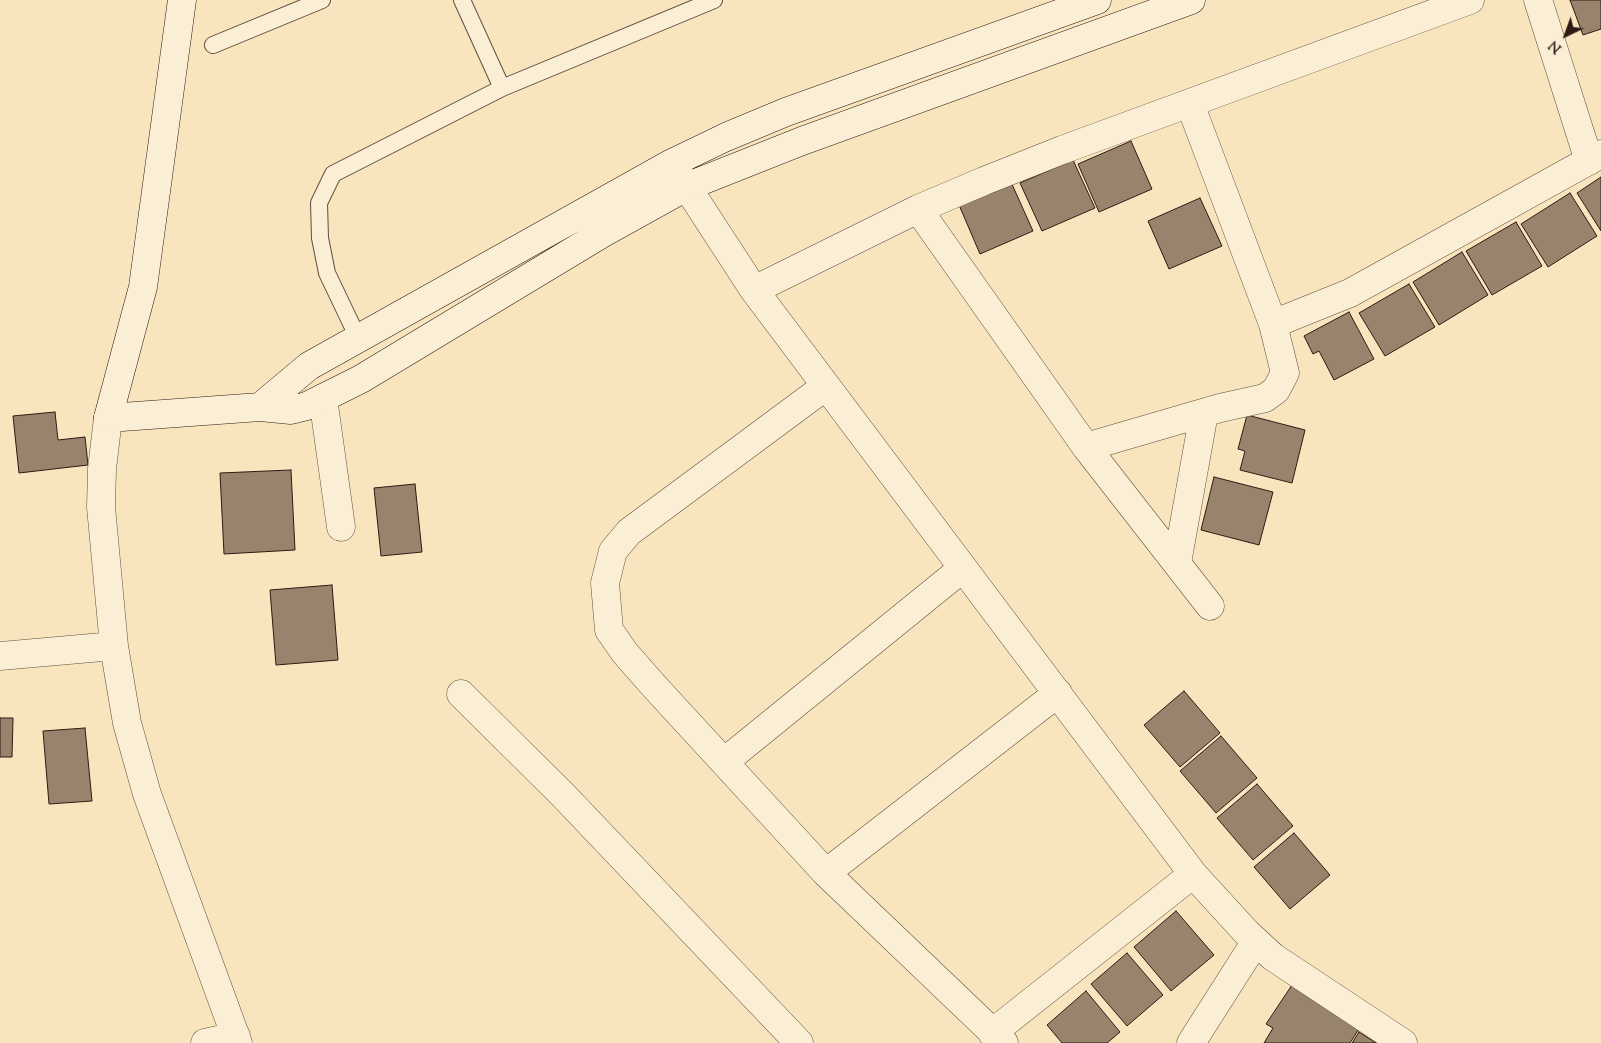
<!DOCTYPE html>
<style>
body{margin:0}
#map{position:relative;width:1601px;height:1043px;overflow:hidden;background:#f8e5be;font-family:"Sorts Mill Goudy",serif}
canvas{display:block}
.north{position:absolute;left:1541px;top:10px;width:50px;height:50px;-webkit-text-stroke:4px #faeed5;paint-order:stroke;rotate:222deg;font-size:14px;font-weight:700;line-height:20px;text-align:center;color:#2f1a13}
.north::after{content:'';display:block;margin:auto;width:18px;height:22px;background:#2f1a13;clip-path:polygon(50% 0,100% 100%,50% 72%,0 100%)}
</style>
<div id="map">
<canvas width="1601" height="1043"></canvas>
<div class="north">N</div>
</div>
<script>
const ctx = document.querySelector('canvas').getContext('2d');
ctx.lineJoin = 'round';
function paint(path, color) { ctx.fillStyle = color; ctx.fill(path, 'evenodd'); }
const poly = rows => new Path2D(rows.map(r => 'M' + r).join(''));
function stroke(path, color, width, dash) { ctx.strokeStyle = color; ctx.lineWidth = width; ctx.lineCap = dash ? 'butt' : 'round'; ctx.setLineDash(dash || []); ctx.stroke(path); }
const building = poly([
 [1570,0,1601,0,1601,29,1583,35,1570,0],
 [1131,141,1152,189,1099,212,1078,164,1131,141],
 [1073,160,1095,208,1042,231,1020,183,1073,160],
 [1601,177,1601,231,1577,193,1601,177],
 [1011,182,1033,231,980,254,959,205,1011,182],
 [1570,193,1597,236,1548,267,1521,224,1570,193],
 [1200,198,1222,246,1169,269,1148,221,1200,198],
 [1516,222,1542,266,1492,295,1466,251,1516,222],
 [1462,252,1488,295,1439,325,1413,282,1462,252],
 [1409,284,1435,327,1385,356,1359,313,1409,284],
 [1349,312,1374,359,1334,380,1319,351,1313,354,1304,336,1349,312],
 [55,412,58,440,85,437,88,465,19,473,13,416,55,412],
 [1247,415,1305,430,1292,483,1240,470,1245,451,1238,449,1247,415],
 [291,470,295,550,224,554,220,473,291,470],
 [1214,477,1273,492,1259,545,1201,530,1214,477],
 [415,484,422,552,381,556,374,488,415,484],
 [332,585,338,660,276,665,270,590,332,585],
 [1184,691,1220,733,1180,767,1144,725,1184,691],
 [0,718,13,718,12,757,0,757,0,718],
 [85,728,92,801,49,804,43,731,85,728],
 [1221,736,1257,778,1216,813,1180,771,1221,736],
 [1257,784,1293,826,1253,860,1217,818,1257,784],
 [1294,833,1330,875,1290,909,1254,867,1294,833],
 [1176,911,1214,955,1171,991,1134,947,1176,911],
 [1127,953,1163,995,1127,1026,1091,984,1127,953],
 [1292,985,1359,1029,1350,1043,1264,1043,1273,1028,1266,1024,1292,985],
 [1086,991,1120,1032,1107,1043,1062,1043,1047,1025,1086,991],
 [1359,1032,1376,1043,1352,1043,1359,1032]
]);
const lane = poly([
 [462,0,502,88],
 [213,45,322,0],
 [358,338,327,273,320,238,319,203,333,174,502,88,714,0]
]);
const street = poly([
 [1538,0,1589,161],
 [674,167,754,290,1193,874,1247,933,1273,957,1403,1043],
 [918,209,1086,447,1210,606],
 [754,290,918,209,984,181,1062,150,1470,0],
 [1273,324,1350,293,1601,154],
 [826,386,629,532,613,551,605,583,609,630,625,653,654,686,826,873,1004,1043],
 [323,398,341,527],
 [108,418,102,469,101,507,114,646,127,723,147,794,238,1043],
 [1086,447,1220,408,1265,398,1276,390,1285,373,1273,324,1190,104],
 [1177,563,1204,413],
 [0,656,114,646],
 [461,694,563,795,799,1043],
 [724,762,963,568],
 [826,873,1058,693],
 [992,1033,1193,874],
 [205,1043,236,1036],
 [1191,1043,1256,941]
]);
const secondary = poly([
 [182,0,143,287,108,418,260,407,291,410,307,406,361,379,603,233,686,187,802,141,1191,0],
 [260,407,309,366,672,163,726,137,786,112,1097,0]
]);
paint(building, '#98846c');
stroke(building, '#2f1a13', 1);
stroke(lane, '#614d3e', 18);
stroke(street, '#614d3e', 29);
stroke(secondary, '#2f1a13', 29);
stroke(lane, '#faeed5', 16);
stroke(street, '#faeed5', 28);
stroke(secondary, '#faeed5', 28);
</script>
